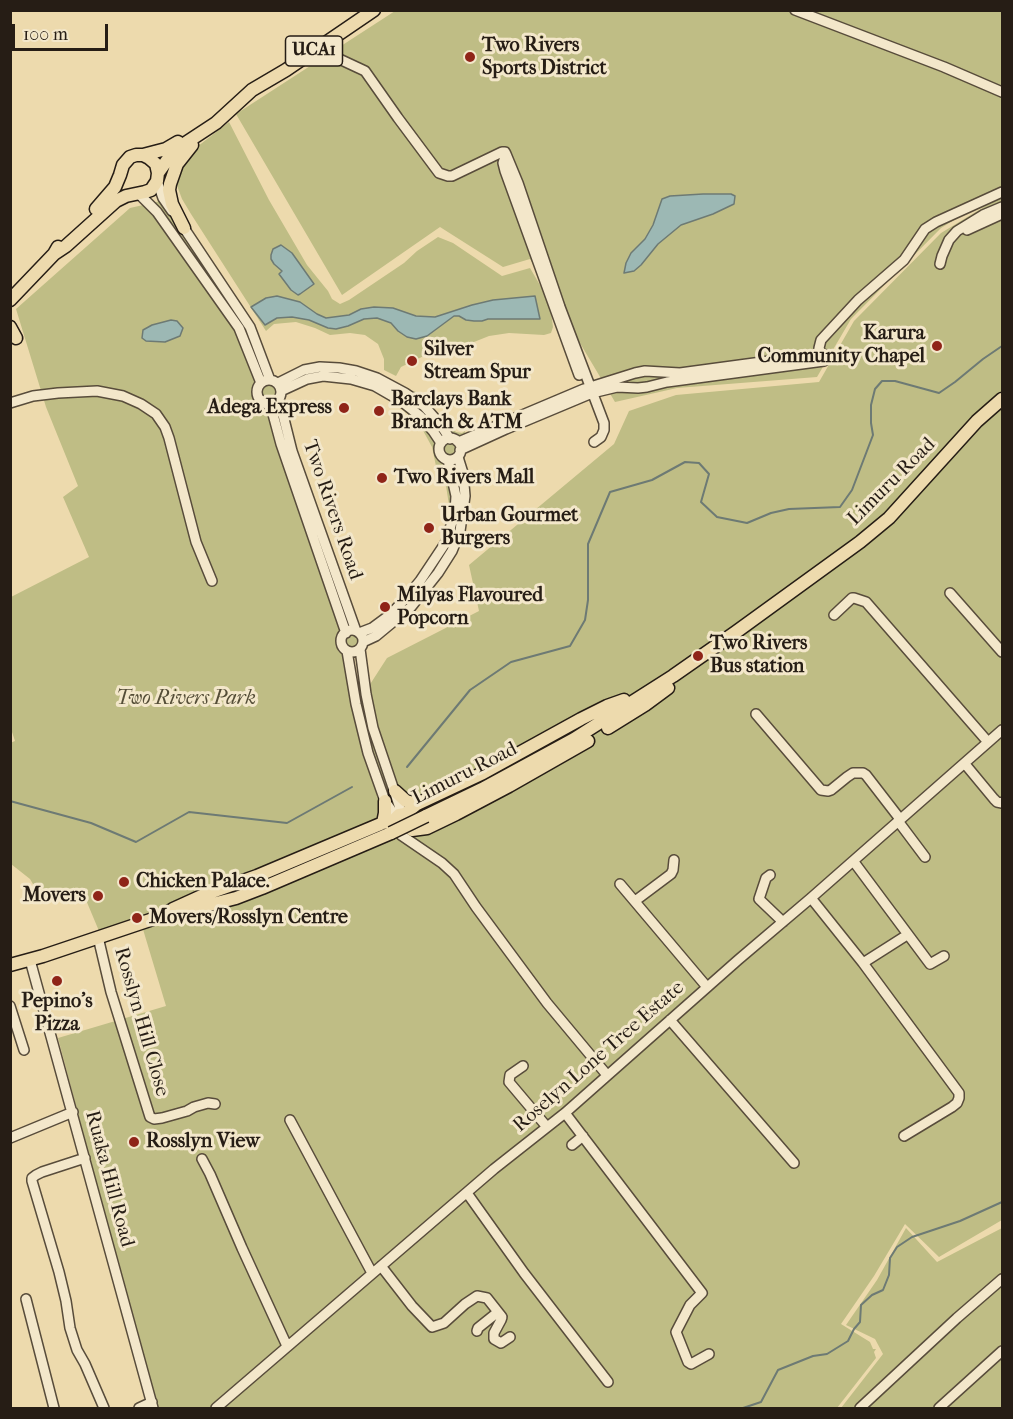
<!DOCTYPE html>
<style>
body{margin:0}
#map{position:relative;width:1013px;height:1419px;overflow:hidden;background:#eddaad;font-family:"IM FELL French Canon",serif}
canvas{display:block}
.frame{position:absolute;inset:0;border:12px solid #261d15;pointer-events:none}
.scale{position:absolute;left:12px;top:24px;width:96px;height:27px;box-sizing:border-box;border:3px solid #261d15;border-top:0;padding-left:8px;font-size:18px;line-height:21px;white-space:nowrap;color:#261d15;-webkit-text-stroke:4px #f3e7ca;paint-order:stroke}
</style>
<div id="map">
<canvas width="1013" height="1419"></canvas>
<div class="frame"></div>
<div class="scale">100 m</div>
</div>
<script>
const ctx = document.querySelector('canvas').getContext('2d');
ctx.lineJoin = 'round';
function paint(path, color) { ctx.fillStyle = color; ctx.fill(path, 'evenodd'); }
const poly = rows => new Path2D(rows.map(r => 'M' + r).join(''));
function stroke(path, color, width, dash) { ctx.strokeStyle = color; ctx.lineWidth = width; ctx.lineCap = dash ? 'butt' : 'round'; ctx.setLineDash(dash || []); ctx.stroke(path); }
function drawText(font, color, halo, rows, align = 'center') {
  ctx.font = font + ' "IM FELL French Canon",serif'; ctx.lineWidth = 6; ctx.setLineDash([]); ctx.textBaseline = 'middle'; ctx.strokeStyle = halo; ctx.fillStyle = color; for (const [text, x, y, turn = 0] of rows) {
    ctx.save(); ctx.translate(x, y); ctx.rotate((+turn || 0) * Math.PI / 180); ctx.textAlign = isNaN(turn) ? turn : align; if (halo) ctx.strokeText(text, 0, 0); ctx.fillText(text, 0, 0); ctx.restore();
  }
}
const green = poly([
 [395,11,1002,11,1002,191,941,228,851,319,817,377,677,388,615,402,530,259,503,267,440,227,342,295,236,114],
 [229,122,269,200,307,265,328,291,332,299,340,304,349,300,404,263,417,251,438,237,453,243,502,276,530,268,544,292,551,312,553,327,551,333,544,335,509,333,489,336,439,356,428,354,401,367,396,376,384,370,384,359,378,344,365,335,350,333,330,335,315,328,296,322,274,324,266,331,191,214,182,199,176,183,178,171,193,150],
 [1002,196,1002,1220,939,1257,905,1224,874,1276,841,1324,870,1342,873,1349,876,1349,874,1352,876,1358,837,1408,156,1408,58,1038,166,1006,139,916,99,931,86,900,75,894,40,896,30,879,11,864,10,743,15,741,11,729,11,597,89,557,63,497,78,486,46,407,16,309,130,208,165,200,228,311,265,382,273,382,278,387,277,397,269,401,315,543,342,639,348,632,353,631,361,637,362,640,362,642,356,650,350,651,358,703,387,658,479,611,469,565,614,444,629,411,676,395,819,382,854,321,941,233],
 [414,391,420,394,444,421,449,421,452,428,456,432,462,433,465,431,465,469,469,491,467,518,461,540,443,535,449,505,444,473,441,469,436,466,432,447,420,425,413,417,405,412],
 [906,1228,937,1262,1002,1228,1002,1408,841,1408,883,1354,875,1339,846,1325,877,1280]
]);
const water = poly([
 [703,194,731,194,735,196,734,204,713,214,681,225,658,244,641,265,634,271,624,273,626,263,631,253,645,239,653,225,662,199,670,196,703,194],
 [281,245,292,253,314,284,300,294,298,295,291,290,279,274,282,271,274,264,271,259,271,255,273,249,281,245],
 [277,296,300,302,317,314,326,318,349,315,361,309,374,307,393,308,416,316,435,317,472,305,493,300,535,296,540,319,488,319,482,321,474,321,466,320,459,316,454,316,427,336,416,339,407,337,398,331,391,323,377,318,364,319,348,326,336,329,328,328,309,320,292,317,277,318,265,325,251,307,266,298,277,296],
 [171,320,177,321,183,328,180,336,165,342,146,341,142,338,143,330,152,325,171,320]
]);
const stream = poly([
 [407,767,470,690,511,662,570,646,585,620,588,600,588,544,610,492,652,480,685,462,699,463,709,474,701,502,717,517,747,523,771,513,789,509,840,507,852,490,873,435,871,423,871,405,875,389,882,381,895,381,939,393,955,382,983,359,1002,346],
 [10,801,91,823,136,842,189,812,287,823,352,787],
 [743,1408,761,1402,778,1370,813,1356,827,1354,848,1341,854,1329,860,1322,861,1305,872,1295,883,1290,889,1275,890,1258,897,1247,912,1237,960,1221,1002,1202]
]);
const minor = poly([
 [795,10,944,67,1002,92],
 [324,44,335,57,365,71,398,118,439,173,448,176,452,176,502,152,505,152,506,154],
 [506,154,518,183,560,307,604,423,604,430,601,437,594,442],
 [506,154,503,163,505,171,579,375],
 [157,181,163,198,172,211],
 [138,193,157,212,239,328,261,383],
 [182,225,250,327,270,380],
 [967,230,1002,214],
 [940,264,942,256,949,240,957,231,983,215,1002,207],
 [821,354,819,348,821,340,858,300,904,260,925,229,936,222,1002,192],
 '257 392a12 12 0 1 1 24 0a12 12 0 1 1-24 0Z',
 [278,383,304,370,320,367,339,368,356,371,377,378,405,393,424,406,441,425,450,439],
 [281,391,307,379,323,376,351,379,375,386,401,401,420,416,433,431,441,443],
 [279,399,292,451,356,631],
 [10,403,33,396,58,393,97,391,123,396,141,404,156,414,165,427,169,438,196,542,212,581],
 [270,403,281,444,346,633],
 '439 449a11 11 0 1 1 22 0a11 11 0 1 1-22 0Z',
 [457,441,461,441,494,427,584,389,635,373,645,371,680,373,821,354,826,355,827,357,827,359,824,361,667,382,647,387,638,388,617,387,592,393,506,429,460,450],
 [950,593,1002,652],
 [834,615,852,598,854,598,866,602,988,742],
 '341 641a11 11 0 1 1 22 0a11 11 0 1 1-22 0Z',
 [359,633,372,628,391,614,405,599,420,581,446,542,455,512,456,496,448,460],
 [363,642,376,636,411,607,438,573,452,551,460,531,465,496,463,473,458,457],
 [360,649,366,694,373,728,402,814],
 [347,651,356,704,368,753,385,801,396,817],
 [756,714,821,790,828,791,831,790,847,777,853,773,863,773,866,775,900,819],
 [965,764,994,799,997,802,1002,803],
 [898,821,925,857],
 [401,835,442,863,454,874,476,907,547,1003,607,1075],
 [854,862,930,964,944,956],
 [770,875,766,878,759,899,783,922],
 [620,884,707,987],
 [811,898,863,963,959,1093,959,1098,957,1103,952,1107,904,1136],
 [635,901,671,874,673,870,674,860],
 [98,937,111,992,150,1117,154,1119,162,1118,187,1111,194,1107,208,1103,215,1104],
 [30,960,153,1408],
 [863,963,907,935],
 [10,1006,24,1050],
 [670,1020,794,1163],
 [523,1066,510,1075,509,1082,547,1127],
 [565,1113,702,1293,690,1305,676,1332,688,1362,691,1364,709,1354],
 [290,1120,372,1273],
 [10,1138,73,1112],
 [572,1145,583,1136],
 [85,1158,42,1172,36,1175,32,1178,32,1181,59,1272,66,1301,70,1328,77,1350,85,1364,104,1408],
 [202,1159,210,1174,242,1248,287,1346],
 [467,1193,524,1273,608,1382],
 [381,1266,412,1306,432,1327,444,1323,465,1304,477,1296,487,1298,502,1317,501,1320,494,1333,494,1339,501,1343,510,1337],
 [26,1299,54,1408],
 [477,1331,478,1328,498,1312],
 [139,1408,152,1402],
 [216,1408,494,1169,565,1113,738,960,811,898,1002,730],
 [860,1408,957,1318,1002,1279],
 [939,1408,1002,1351]
]);
const major = poly([
 [143,155,166,149,178,142],
 [96,209,115,187,120,175,123,165,130,157,136,155,143,155,149,158,156,164,158,173],
 [184,228,172,204,169,190,170,184,177,164,192,145],
 [54,254,66,246,116,201,126,196,145,192,151,190,157,181,158,173,168,159,181,146,216,123,252,90,286,70,374,10],
 [10,300,54,254,58,247],
 [10,327,16,338],
 [608,728,645,705,668,688],
 [395,791,406,801,417,804],
 [426,816,482,789,574,739,673,676,736,632,860,542,889,518,977,421,1002,399],
 [383,823,385,813,385,801],
 [412,830,427,828,456,814,509,786,588,741],
 [178,913,236,898,262,888,391,833],
 [10,965,43,956,162,916,173,909,206,894,257,876,383,823,394,820,399,815,405,814,417,804,483,773,581,719,607,706,624,700]
]);
const majorBridge = poly([
 [391,833,426,816]
]);
const markers = [
 [470,57,6,"#8f2418"],
 [937,346,6,"#8f2418"],
 [412,361,6,"#8f2418"],
 [344,408,6,"#8f2418"],
 [379,411,6,"#8f2418"],
 [382,478,6,"#8f2418"],
 [429,528,6,"#8f2418"],
 [385,607,6,"#8f2418"],
 [698,656,6,"#8f2418"],
 [124,882,6,"#8f2418"],
 [98,896,6,"#8f2418"],
 [137,918,6,"#8f2418"],
 [57,981,6,"#8f2418"],
 [134,1142,6,"#8f2418"]
];
const shields = [
 [314,51,57]
];
const shieldNames = [
 ["UCA1",314,51]
];
const poiNames = [
 ["Two Rivers",482,46],
 ["Sports District",482,69],
 ["Karura",925,334,"right"],
 ["Community Chapel",925,357,"right"],
 ["Silver",424,350],
 ["Stream Spur",424,373],
 ["Barclays Bank",391,400],
 ["Branch & ATM",391,423],
 ["Adega Express",332,408,"right"],
 ["Two Rivers Mall",394,478],
 ["Urban Gourmet",441,516],
 ["Burgers",441,539],
 ["Milyas Flavoured",397,596],
 ["Popcorn",397,619],
 ["Two Rivers",710,644],
 ["Bus station",710,667],
 ["Chicken Palace.",136,882],
 ["Movers",86,896,"right"],
 ["Movers/Rosslyn Centre",149,918],
 ["Pepino's",57,1002,"center"],
 ["Pizza",57,1025,"center"],
 ["Rosslyn View",146,1142]
];
const streetNames = [
 ["Limuru Road",892,482,-45],
 ["Two Rivers Road",332,510,71],
 ["Limuru Road",465,774,-27],
 ["Rosslyn Hill Close",141,1022,74],
 ["Roselyn Lone Tree Estate",599,1057,-41],
 ["Ruaka Hill Road",109,1179,75]
];
const parkNames = [
 ["Two Rivers Park",186,699]
];
paint(green, '#bfbd85');
paint(water, '#9cb8b4');
stroke(water, '#6d7a74', 1.5);
stroke(stream, '#6d7a74', 2);
stroke(minor, '#584c3b', 12);
stroke(major, '#261d15', 15);
stroke(minor, '#f3e7ca', 9);
stroke(major, '#eddaad', 12);
stroke(majorBridge, '#261d15', 15, []);
stroke(majorBridge, '#eddaad', 12);
for (const [x, y, r, color] of markers) { const dot = new Path2D(); dot.arc(x, y, r, 0, 2 * Math.PI); ctx.fillStyle = color; ctx.fill(dot); stroke(dot, '#f3e7ca', 2); }
for (const [x, y, w] of shields) { const box = new Path2D(); box.roundRect(x - w / 2, y - 15, w, 30, 4.5); ctx.fillStyle = '#f3e7ca'; ctx.fill(box); stroke(box, '#261d15', 1.5); }
drawText('bold 18px', '#261d15', null, shieldNames);
drawText('bold 20px', '#261d15', '#f3e7ca', poiNames, 'left');
drawText('20px', '#261d15', '#f3e7ca', streetNames);
drawText('italic 20px', '#544d37', '#f3e7ca', parkNames);
</script>
